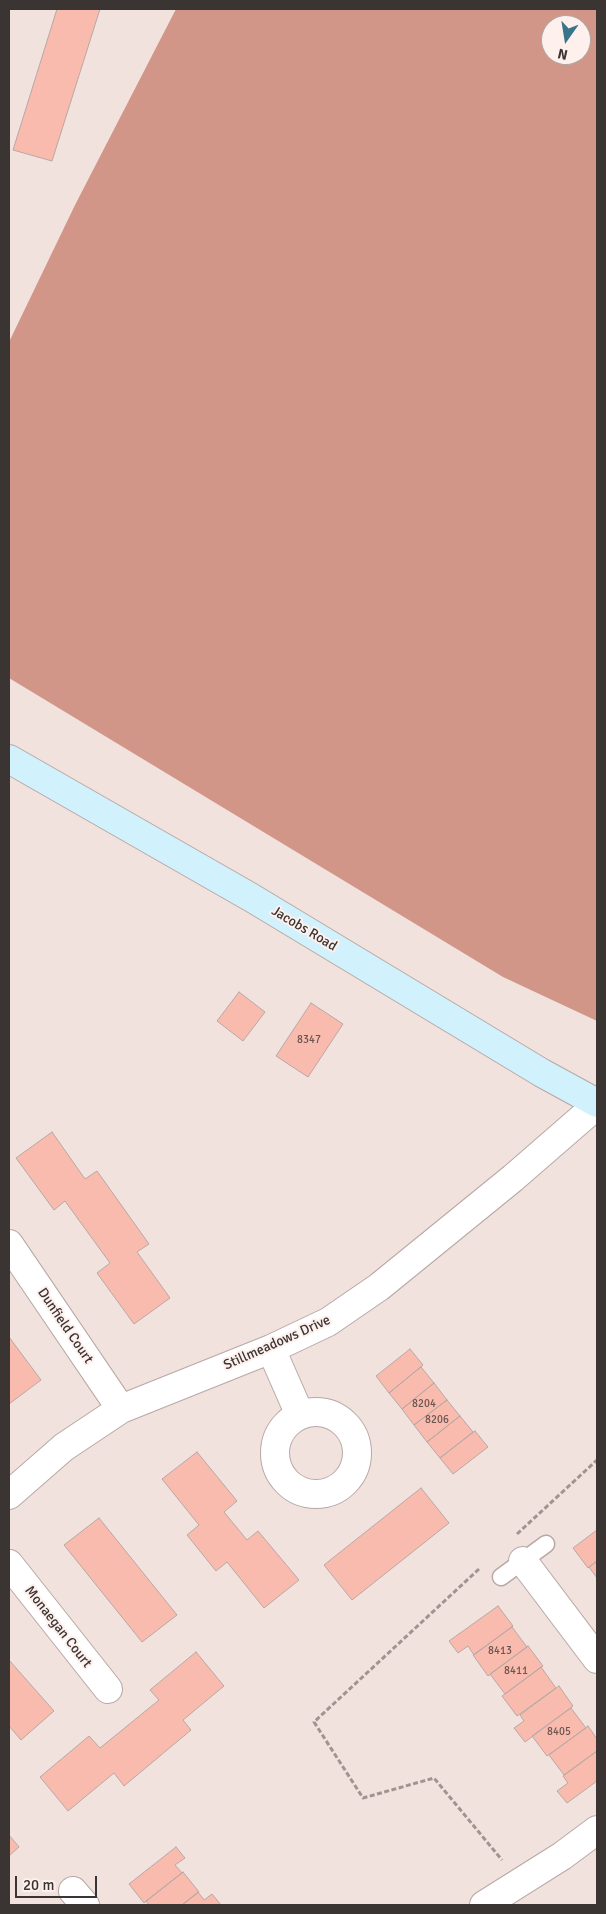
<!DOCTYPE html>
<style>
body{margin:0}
#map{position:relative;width:606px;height:1914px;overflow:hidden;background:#f2e2de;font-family:Signika,sans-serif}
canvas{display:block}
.frame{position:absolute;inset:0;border:10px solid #3a3432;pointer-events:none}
.north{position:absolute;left:541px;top:15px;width:50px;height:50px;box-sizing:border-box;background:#fdf0ed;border:1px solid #afa5a2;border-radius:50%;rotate:193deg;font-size:14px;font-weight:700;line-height:20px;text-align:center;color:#3a3432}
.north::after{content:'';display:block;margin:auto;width:18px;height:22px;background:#38758b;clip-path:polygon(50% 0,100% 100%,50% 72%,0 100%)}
.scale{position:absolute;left:15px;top:1876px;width:82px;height:22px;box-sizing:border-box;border:2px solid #3a3432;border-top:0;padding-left:6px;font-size:15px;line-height:18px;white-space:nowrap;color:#3a3432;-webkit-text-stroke:4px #fdf0ed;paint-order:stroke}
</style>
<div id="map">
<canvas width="606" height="1914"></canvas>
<div class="frame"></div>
<div class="north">N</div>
<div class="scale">20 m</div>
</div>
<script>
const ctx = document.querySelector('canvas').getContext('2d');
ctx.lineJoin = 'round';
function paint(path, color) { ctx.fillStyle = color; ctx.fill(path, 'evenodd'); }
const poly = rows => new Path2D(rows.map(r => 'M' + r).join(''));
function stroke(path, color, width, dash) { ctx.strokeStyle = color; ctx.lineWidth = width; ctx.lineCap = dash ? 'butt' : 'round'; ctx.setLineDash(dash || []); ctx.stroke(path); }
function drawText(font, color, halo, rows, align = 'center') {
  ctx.font = font + ' Signika,sans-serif'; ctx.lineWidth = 4; ctx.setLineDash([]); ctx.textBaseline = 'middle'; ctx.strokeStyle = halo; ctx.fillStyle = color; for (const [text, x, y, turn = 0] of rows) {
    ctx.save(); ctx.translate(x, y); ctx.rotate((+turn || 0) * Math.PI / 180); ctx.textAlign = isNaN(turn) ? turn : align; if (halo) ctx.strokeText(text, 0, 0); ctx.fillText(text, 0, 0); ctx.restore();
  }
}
const forest = poly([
 [176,9,597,9,597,1021,503,977,9,678,9,342,75,205],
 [551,25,581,25,581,55,551,55]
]);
const building = poly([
 [57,9,100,9,52,161,13,150,57,9],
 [239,992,265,1012,243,1041,217,1021,239,992],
 [311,1003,343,1024,308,1077,276,1056,311,1003],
 [52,1132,85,1179,97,1171,149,1244,137,1252,170,1298,134,1324,97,1273,110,1263,65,1201,54,1210,16,1158,52,1132],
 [9,1337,41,1380,9,1404,9,1337],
 [410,1349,423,1365,389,1393,376,1376,410,1349],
 [421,1367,434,1383,402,1409,389,1393,421,1367],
 [434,1383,447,1400,414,1425,402,1409,434,1383],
 [447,1400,460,1416,427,1442,414,1425,447,1400],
 [460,1416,473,1432,440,1458,427,1442,460,1416],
 [475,1431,488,1447,453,1474,440,1458,475,1431],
 [197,1452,237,1501,224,1512,247,1540,258,1531,299,1580,264,1608,227,1562,216,1571,187,1535,199,1525,162,1479,197,1452],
 [421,1488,449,1523,352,1600,324,1565,421,1488],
 [99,1518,177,1615,142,1642,64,1545,99,1518],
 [597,1530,597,1561,588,1568,573,1548,597,1530],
 [597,1561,597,1578,589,1567,597,1561],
 [498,1606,513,1626,474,1655,468,1646,458,1653,449,1641,498,1606],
 [512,1627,527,1647,488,1676,473,1655,512,1627],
 [528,1646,543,1666,505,1694,490,1674,528,1646],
 [196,1652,224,1686,183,1720,191,1730,124,1786,114,1773,68,1811,40,1777,89,1736,100,1748,159,1700,150,1690,196,1652],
 [9,1660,54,1711,21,1740,9,1726,9,1660],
 [541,1667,556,1688,517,1716,502,1696,541,1667],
 [559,1686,573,1706,525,1742,514,1728,524,1721,520,1715,559,1686],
 [571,1708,586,1728,547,1756,532,1736,571,1708],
 [588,1726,597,1739,597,1751,564,1775,549,1755,588,1726],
 [597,1751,597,1781,567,1803,557,1791,568,1783,563,1776,597,1751],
 [9,1835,19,1847,9,1856,9,1835],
 [176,1847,185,1858,175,1865,182,1873,144,1903,129,1884,176,1847],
 [183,1872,199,1892,182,1905,149,1905,146,1901,183,1872],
 [198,1892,204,1900,212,1894,221,1905,182,1905,198,1892]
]);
const path = poly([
 [517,1534,597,1460],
 [479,1569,314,1722,363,1798,434,1778,502,1860]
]);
const lane = poly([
 [501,1577,546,1544]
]);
const street = poly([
 [9,1244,121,1409],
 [271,1349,300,1415],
 '275 1453a41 41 0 1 1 82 0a41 41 0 1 1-82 0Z',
 [9,1495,64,1447,121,1409,271,1349,328,1322,379,1287,513,1178,597,1105],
 [523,1561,597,1659],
 [9,1564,108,1689],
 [73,1891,85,1905],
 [484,1905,562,1856,597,1830]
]);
const secondary = poly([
 [9,759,252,898,542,1073,597,1103]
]);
const numberNames = [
 ["8347",309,1040],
 ["8204",424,1404],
 ["8206",437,1420],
 ["8413",500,1651],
 ["8411",516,1671],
 ["8405",559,1732]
];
const streetNames = [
 ["Jacobs Road",304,929,31],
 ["Dunfield Court",65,1326,56],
 ["Stillmeadows Drive",277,1343,-24],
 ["Monaegan Court",58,1627,52]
];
paint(forest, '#d29689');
paint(building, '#f9bbad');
stroke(building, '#b7a7a4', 1);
stroke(lane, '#b8a8a5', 19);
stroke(street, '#b8a8a5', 30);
stroke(secondary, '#b8a8a5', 30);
stroke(path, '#a09491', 3, [5, 2.5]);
stroke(lane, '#fff', 16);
stroke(street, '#fff', 28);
stroke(secondary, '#d1f1fd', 28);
drawText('11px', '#6a5651', null, numberNames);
drawText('14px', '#3a3432', '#fdf0ed', streetNames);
</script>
